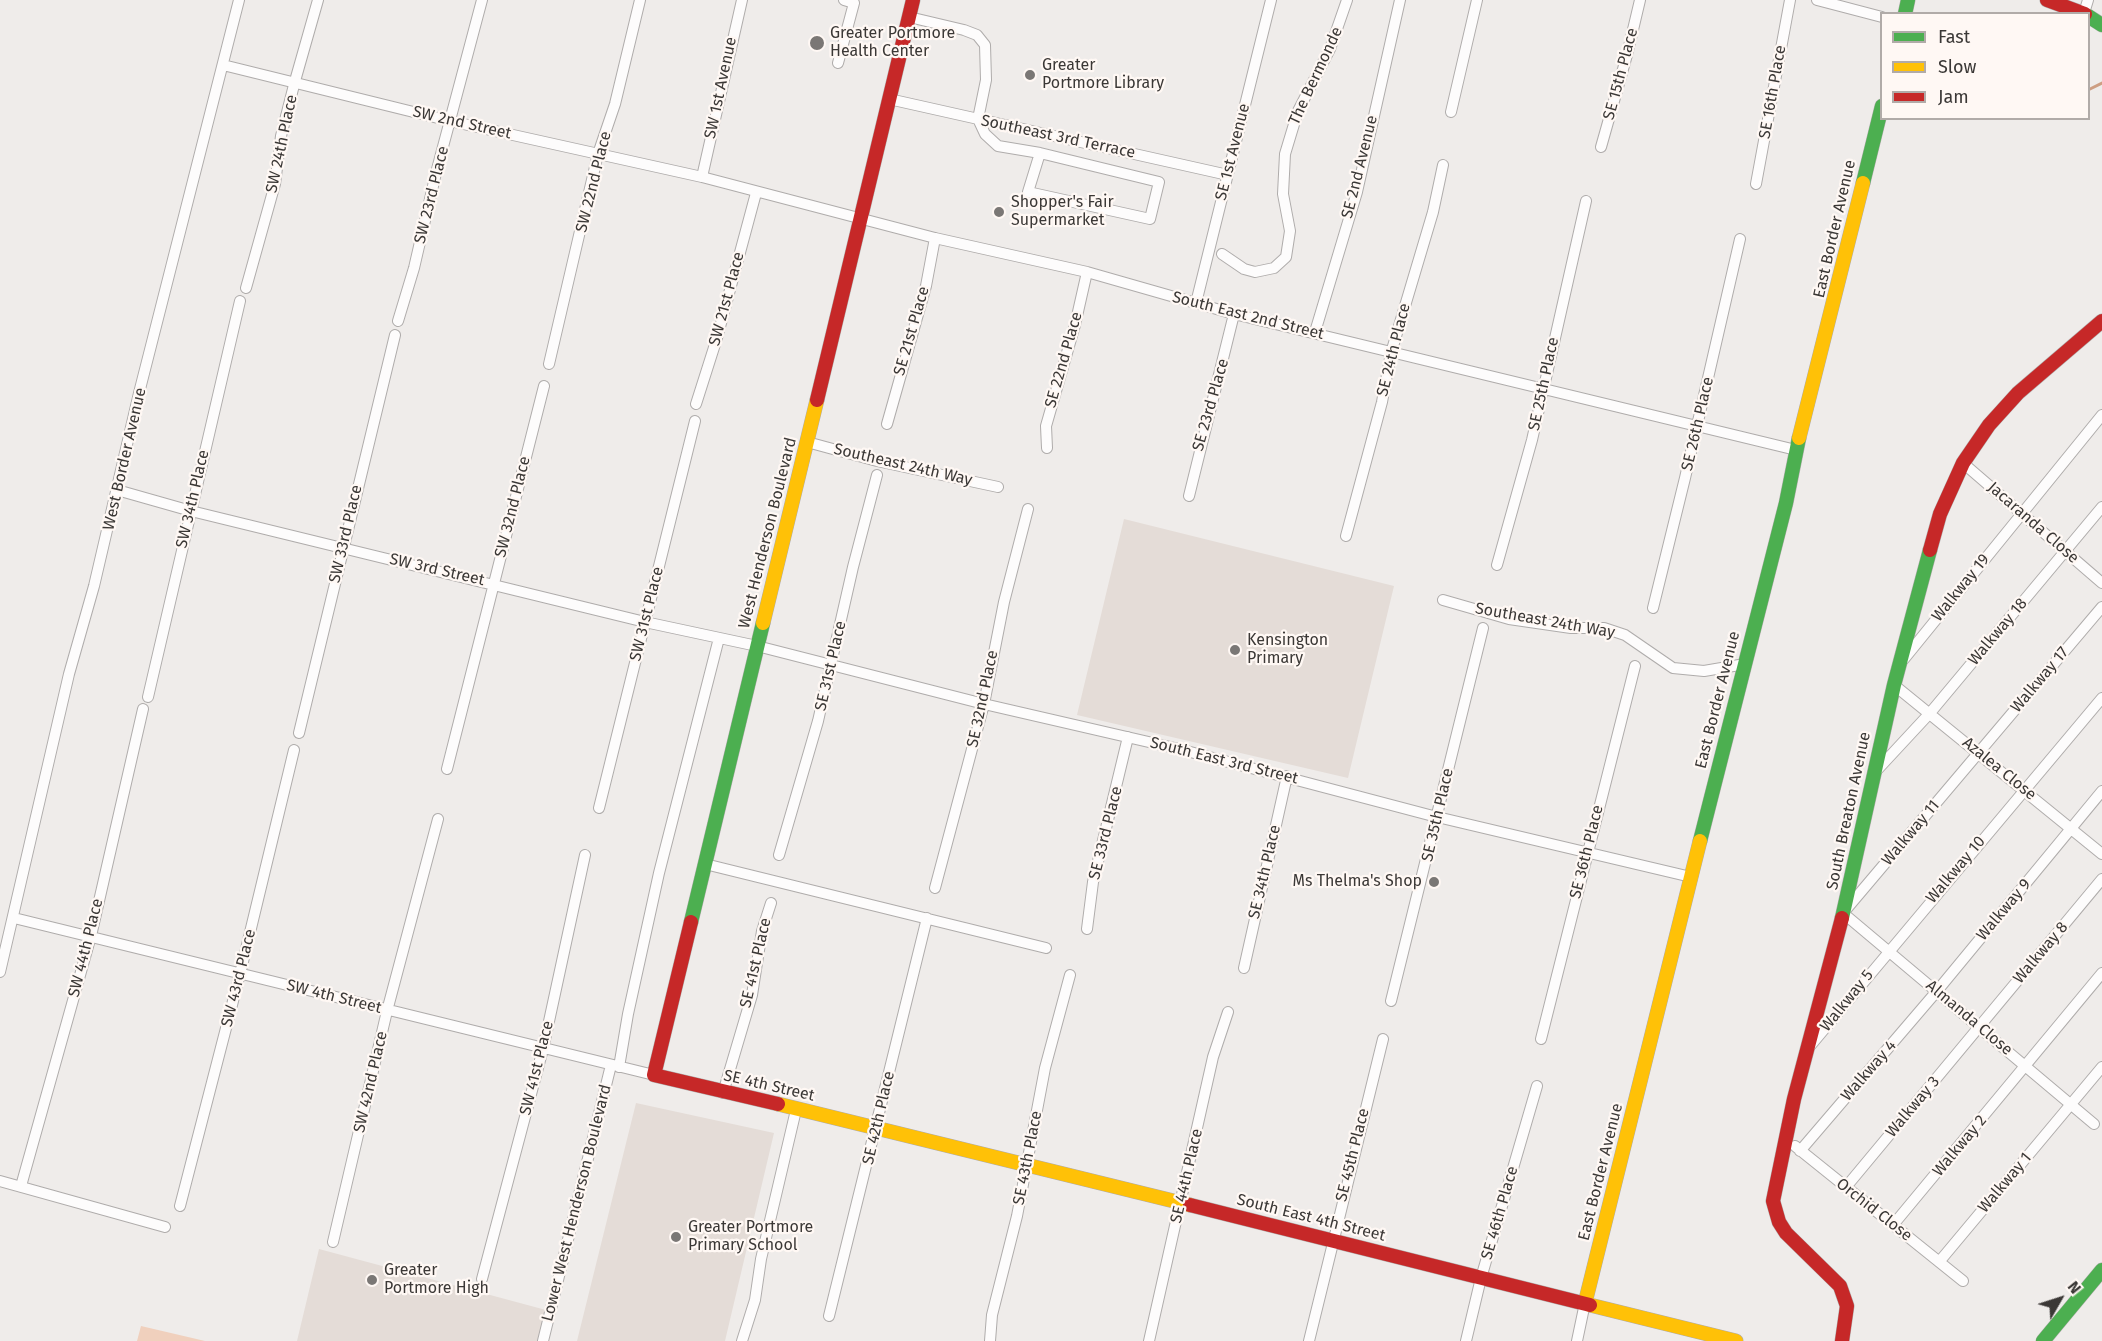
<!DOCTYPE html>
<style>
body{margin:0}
#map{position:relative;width:2102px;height:1341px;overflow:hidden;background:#efecea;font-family:"Fira Sans",sans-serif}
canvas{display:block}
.legend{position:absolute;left:1880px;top:12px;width:210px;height:108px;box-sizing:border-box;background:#fff8f4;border:2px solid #b1aba8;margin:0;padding:8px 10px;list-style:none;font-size:18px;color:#3b3836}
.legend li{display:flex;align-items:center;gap:12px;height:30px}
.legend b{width:30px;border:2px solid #b1aba8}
.north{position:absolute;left:2030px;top:1269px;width:60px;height:60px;-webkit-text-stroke:4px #fff8f4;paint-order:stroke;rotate:51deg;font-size:16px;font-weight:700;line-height:24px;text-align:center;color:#3b3836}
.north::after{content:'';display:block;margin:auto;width:21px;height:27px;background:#3b3836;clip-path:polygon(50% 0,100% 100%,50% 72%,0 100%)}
</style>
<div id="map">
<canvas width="2102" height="1341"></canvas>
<ul class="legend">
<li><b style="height:8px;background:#4caf50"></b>Fast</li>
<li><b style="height:8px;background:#ffc107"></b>Slow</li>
<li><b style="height:8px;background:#c62828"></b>Jam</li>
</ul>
<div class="north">N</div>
</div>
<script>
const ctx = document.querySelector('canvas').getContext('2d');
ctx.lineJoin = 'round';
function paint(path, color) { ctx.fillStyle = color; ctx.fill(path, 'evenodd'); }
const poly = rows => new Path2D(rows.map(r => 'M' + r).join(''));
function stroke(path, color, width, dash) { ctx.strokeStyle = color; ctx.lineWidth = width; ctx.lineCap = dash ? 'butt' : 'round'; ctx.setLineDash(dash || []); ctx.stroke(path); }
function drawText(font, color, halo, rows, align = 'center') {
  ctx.font = font + ' "Fira Sans",sans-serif'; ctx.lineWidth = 4.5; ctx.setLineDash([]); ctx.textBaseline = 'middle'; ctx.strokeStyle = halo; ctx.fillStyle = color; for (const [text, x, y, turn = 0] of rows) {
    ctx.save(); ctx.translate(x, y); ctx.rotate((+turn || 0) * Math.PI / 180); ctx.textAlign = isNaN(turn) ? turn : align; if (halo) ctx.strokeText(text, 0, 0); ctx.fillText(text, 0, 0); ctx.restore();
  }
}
const built = poly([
 [1124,519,1394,586,1348,778,1077,715],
 [636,1103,774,1133,725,1341,577,1341],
 [319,1249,546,1310,538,1341,297,1341]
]);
const green = poly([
 [141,1326,205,1341,137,1341]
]);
const stream = poly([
 [2088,90,2102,83]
]);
const street = poly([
 [1817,0,1882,17],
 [2084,13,2088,0],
 [909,17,964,30,977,35,985,45,986,80,978,119,985,134,998,146,1040,153,1159,182,1150,219,1028,192,1040,153],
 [838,63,854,3,844,0],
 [223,65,450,121,702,177,935,238,1087,272,1234,314,1796,450],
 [889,99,1228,175],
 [1451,112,1477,0],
 [1601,147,1627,55,1640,0],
 [702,177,742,0],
 [1756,184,1790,0],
 [1222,254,1244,269,1255,272,1274,268,1286,257,1290,231,1283,194,1285,154,1298,111,1330,49,1347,0],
 [246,288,275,184,281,136,295,81,318,0],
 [1196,303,1271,0],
 [398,321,414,268,436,173,482,0],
 [1315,332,1357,192,1400,0],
 [549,364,598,154,615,104,640,0],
 [696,404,717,338,756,193],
 [887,424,926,286,935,238],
 [807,442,877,461,998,487],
 [1047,448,1046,426,1075,325,1087,272],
 [1963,463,2102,583],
 [117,490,191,511,645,622,757,646,984,704,1179,749,1433,816,1691,877],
 [1189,496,1234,314],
 [1346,536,1382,402,1391,353,1433,212,1443,165],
 [1497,565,1532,440,1586,201],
 [1443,600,1509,619,1571,628,1604,628,1625,635,1673,668,1704,671,1745,664],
 [1653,608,1685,478,1740,239],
 [1904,659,2102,415],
 [1894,685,2102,854],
 [148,697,240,301],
 [299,733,395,335],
 [447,769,544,386],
 [1878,769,1930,713,2102,507],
 [599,808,695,421],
 [779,855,818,721,853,567,877,475],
 [705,864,1046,948],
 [935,888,984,704,1004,602,1028,509],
 [14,918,654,1075],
 [1087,929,1093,882,1128,737],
 [1244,968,1287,776],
 [0,972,69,674,94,586,139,393,239,0],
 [1391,1001,1483,628],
 [1541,1039,1635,666],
 [1811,1045,2102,698],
 [619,1067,628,1014,659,873,719,638],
 [723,1093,752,995,762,931,771,903],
 [2094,1124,1843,913,2102,607],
 [1795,1146,1963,1281],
 [1800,1151,1937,991,2102,791],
 [0,1181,165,1227],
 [21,1186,91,936,143,709],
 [1846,1187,2102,879],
 [180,1206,240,974,294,750],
 [1893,1225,2102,973],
 [333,1242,387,1011,438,819],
 [1939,1262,2102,1067],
 [482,1279,543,1049,585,855],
 [829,1316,927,918],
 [543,1341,611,1065],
 [742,1341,755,1300,761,1259,796,1110],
 [990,1341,992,1315,1017,1216,1045,1068,1070,975],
 [1149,1341,1213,1057,1228,1012],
 [1309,1341,1383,1039],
 [1466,1341,1481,1278,1537,1086],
 [1577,1341,1585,1303]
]);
const fast = poly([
 [1905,14,1908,0],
 [2088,16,2102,25],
 [1863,183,1882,106],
 [1700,841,1786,503,1799,438],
 [1842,918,1894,685,1930,550],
 [691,922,763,623],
 [2043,1341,2102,1270]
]);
const slow = poly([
 [1799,438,1863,183],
 [763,623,817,400],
 [778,1104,1190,1205],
 [1585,1303,1700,841],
 [1590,1305,1736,1341]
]);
const jam = poly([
 [2047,0,2085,14],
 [817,400,913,0],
 [1930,550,1940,514,1963,463,1989,425,2018,393,2102,321],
 [1842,918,1794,1099,1773,1201,1779,1222,1786,1233,1840,1286,1847,1306,1842,1341],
 [691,922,654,1075,778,1104],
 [1190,1205,1590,1305]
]);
const markers = [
 [817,43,8,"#7a7775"],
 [1030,75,6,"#7a7775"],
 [999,212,6,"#7a7775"],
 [1235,650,6,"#7a7775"],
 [1434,882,6,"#7a7775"],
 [676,1237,6,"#7a7775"],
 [372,1280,6,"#7a7775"]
];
const poiNames = [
 ["Greater Portmore",830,34],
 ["Health Center",830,52],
 ["Greater",1042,66],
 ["Portmore Library",1042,84],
 ["Shopper's Fair",1011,203],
 ["Supermarket",1011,221],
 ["Kensington",1247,641],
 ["Primary",1247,659],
 ["Ms Thelma's Shop",1422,882,"right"],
 ["Greater Portmore",688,1228],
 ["Primary School",688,1246],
 ["Greater",384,1271],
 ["Portmore High",384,1289]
];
const streetNames = [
 ["SE 15th Place",1621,74,-75],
 ["The Bermonde",1316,76,-65],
 ["SW 1st Avenue",721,88,-78],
 ["SE 16th Place",1773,92,-80],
 ["SW 2nd Street",462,123,13],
 ["Southeast 3rd Terrace",1058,137,12],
 ["SW 24th Place",282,144,-78],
 ["SE 1st Avenue",1233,152,-76],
 ["SE 2nd Avenue",1360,167,-76],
 ["SW 22nd Place",594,182,-76],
 ["SW 23rd Place",432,195,-76],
 ["East Border Avenue",1835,229,-77],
 ["SW 21st Place",727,299,-75],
 ["South East 2nd Street",1248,316,14],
 ["SE 21st Place",912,331,-74],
 ["SE 24th Place",1394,350,-76],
 ["SE 22nd Place",1064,360,-74],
 ["SE 25th Place",1544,384,-78],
 ["SE 23rd Place",1211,405,-74],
 ["SE 26th Place",1698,424,-77],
 ["West Border Avenue",125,459,-77],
 ["Southeast 24th Way",903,465,13],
 ["SW 34th Place",193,499,-77],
 ["SW 32nd Place",513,507,-76],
 ["Jacaranda Close",2033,523,41],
 ["West Henderson Boulevard",768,533,-76],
 ["SW 33rd Place",346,534,-77],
 ["SW 3rd Street",437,570,13],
 ["Walkway 19",1961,588,-51],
 ["SW 31st Place",647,614,-76],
 ["Southeast 24th Way",1545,621,10],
 ["Walkway 18",1998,632,-50],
 ["SE 31st Place",831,666,-77],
 ["Walkway 17",2040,680,-50],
 ["SE 32nd Place",983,699,-78],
 ["East Border Avenue",1718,700,-76],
 ["South East 3rd Street",1224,761,14],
 ["Azalea Close",1999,769,39],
 ["South Breaton Avenue",1849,811,-78],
 ["SE 35th Place",1438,815,-77],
 ["SE 33rd Place",1106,833,-76],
 ["Walkway 11",1911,833,-50],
 ["SE 36th Place",1587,852,-76],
 ["Walkway 10",1956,870,-50],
 ["SE 34th Place",1265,872,-77],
 ["Walkway 9",2004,910,-50],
 ["SW 44th Place",86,948,-76],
 ["Walkway 8",2041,953,-50],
 ["SE 41st Place",756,963,-77],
 ["SW 43rd Place",239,978,-76],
 ["SW 4th Street",334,997,14],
 ["Walkway 5",1847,1001,-51],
 ["Almanda Close",1969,1018,40],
 ["SW 41st Place",537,1068,-76],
 ["Walkway 4",1869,1071,-49],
 ["SW 42nd Place",371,1082,-77],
 ["SE 4th Street",769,1086,13],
 ["Walkway 3",1913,1107,-50],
 ["SE 42th Place",879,1118,-77],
 ["Walkway 2",1960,1146,-50],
 ["SE 45th Place",1353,1155,-76],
 ["SE 43th Place",1028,1158,-79],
 ["East Border Avenue",1601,1172,-76],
 ["SE 44th Place",1187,1176,-77],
 ["Walkway 1",2005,1183,-50],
 ["Lower West Henderson Boulevard",577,1203,-76],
 ["Orchid Close",1874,1210,38],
 ["SE 46th Place",1500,1213,-74],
 ["South East 4th Street",1311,1218,14]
];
paint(built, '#e4dcd7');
paint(green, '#f0d0bd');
stroke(stream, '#cd9e82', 3);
stroke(street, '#afacab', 12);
stroke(fast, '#afacab', 15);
stroke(slow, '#afacab', 15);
stroke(jam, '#afacab', 15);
stroke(street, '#fdfcfc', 10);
stroke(fast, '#4caf50', 14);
stroke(slow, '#ffc107', 14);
stroke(jam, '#c62828', 14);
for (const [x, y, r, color] of markers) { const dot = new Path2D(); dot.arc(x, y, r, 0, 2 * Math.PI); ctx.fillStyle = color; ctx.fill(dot); stroke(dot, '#fff8f4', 2); }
drawText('16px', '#3b3836', '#fff8f4', poiNames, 'left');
drawText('16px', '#3b3836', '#fff8f4', streetNames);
</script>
